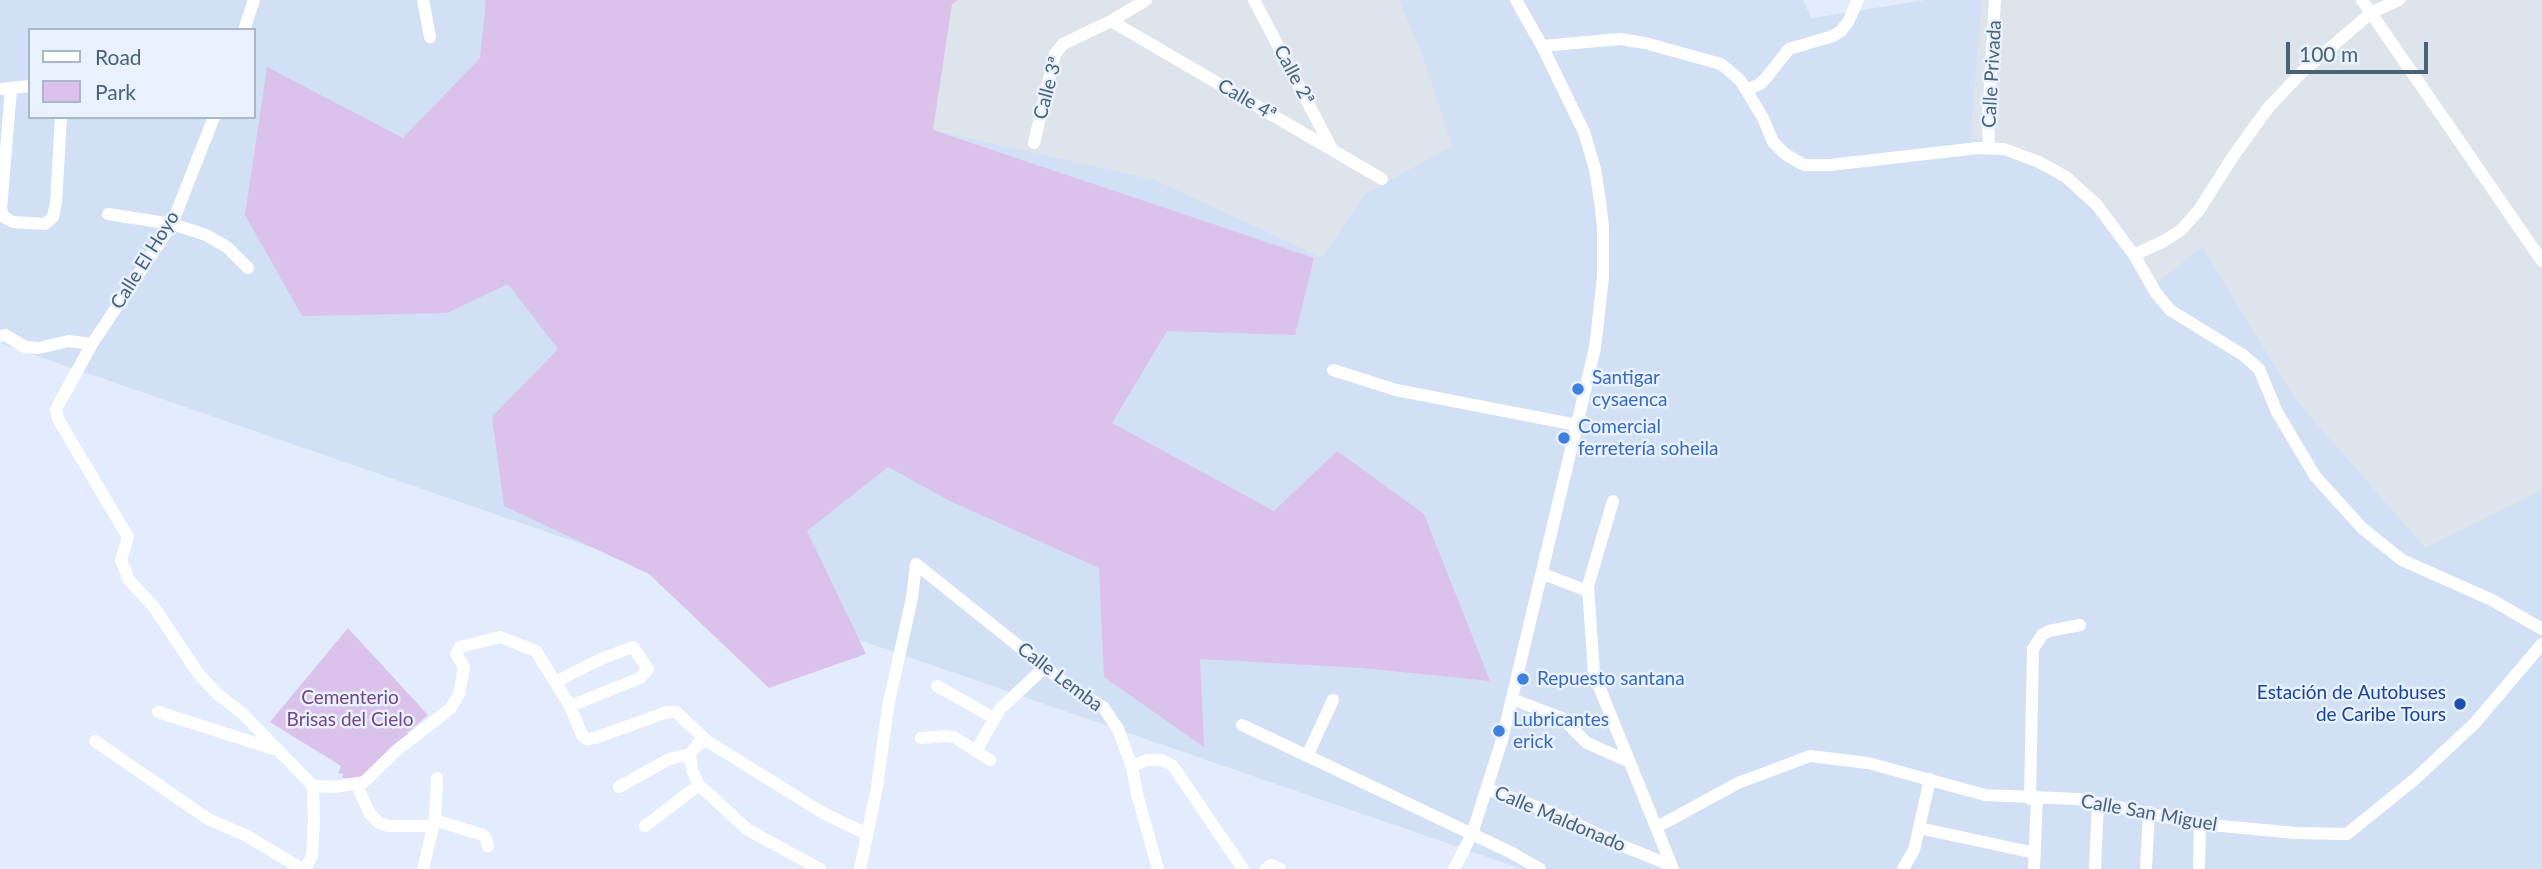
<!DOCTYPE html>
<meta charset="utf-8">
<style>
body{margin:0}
#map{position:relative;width:2542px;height:869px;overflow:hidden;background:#e3ecfc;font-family:Lato,sans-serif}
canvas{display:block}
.legend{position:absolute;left:28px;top:28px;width:228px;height:91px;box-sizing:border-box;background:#e9f1ff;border:2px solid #a9b8c7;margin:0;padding:9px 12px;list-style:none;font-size:21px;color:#496374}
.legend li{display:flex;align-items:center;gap:14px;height:35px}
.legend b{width:35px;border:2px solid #a9b8c7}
.scale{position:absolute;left:2286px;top:42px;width:142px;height:32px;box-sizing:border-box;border:4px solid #496374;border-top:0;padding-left:9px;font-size:21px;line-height:24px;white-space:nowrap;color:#496374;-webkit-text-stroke:5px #e9f1ff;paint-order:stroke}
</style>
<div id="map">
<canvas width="2542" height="869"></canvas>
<ul class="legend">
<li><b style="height:9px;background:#fff"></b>Road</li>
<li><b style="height:19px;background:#dbc2ea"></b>Park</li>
</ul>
<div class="scale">100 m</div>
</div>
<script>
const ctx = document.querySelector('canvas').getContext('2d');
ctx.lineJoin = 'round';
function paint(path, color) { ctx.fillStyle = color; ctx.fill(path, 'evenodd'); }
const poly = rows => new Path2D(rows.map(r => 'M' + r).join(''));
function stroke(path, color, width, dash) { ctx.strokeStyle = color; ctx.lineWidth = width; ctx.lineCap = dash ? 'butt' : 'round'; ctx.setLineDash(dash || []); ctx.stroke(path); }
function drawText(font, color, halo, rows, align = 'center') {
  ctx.font = font + ' Lato,sans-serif'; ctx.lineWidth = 5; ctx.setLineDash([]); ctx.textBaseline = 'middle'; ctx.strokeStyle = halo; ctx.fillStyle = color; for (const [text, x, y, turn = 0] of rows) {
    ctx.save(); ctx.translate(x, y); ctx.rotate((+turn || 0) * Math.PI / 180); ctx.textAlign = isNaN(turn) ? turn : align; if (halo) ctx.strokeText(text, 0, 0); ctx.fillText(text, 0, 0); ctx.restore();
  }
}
const residential = poly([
 [0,0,1803,0,1811,18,1926,0,2542,0,2542,869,1522,869,0,343],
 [30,30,254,30,254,117,30,117]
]);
const industrial = poly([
 [958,0,1399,0,1424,59,1452,146,1365,194,1322,258,1155,180,932,130,952,3],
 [1982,0,2542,0,2542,490,2425,548,2295,399,2202,247,2157,283,2128,235,2098,198,2073,174,2007,144,1970,139]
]);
const green = poly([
 [486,0,958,0,952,4,933,130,1314,258,1295,335,1167,331,1112,423,1274,511,1337,451,1424,514,1490,681,1362,668,1200,659,1204,747,1104,677,1099,568,950,501,888,467,807,531,866,654,769,688,649,574,504,506,492,417,558,349,508,284,447,313,302,316,245,215,267,67,403,138,480,58],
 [348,628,428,715,407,733,411,736,361,779,342,778,343,774,338,773,341,766,270,722]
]);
const minor = poly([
 [423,0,430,37],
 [1254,0,1332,149],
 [2362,0,2542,261],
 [1111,21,1382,179],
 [244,30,254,0],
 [1542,46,1620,39,1645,43,1721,64,1740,80,1763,118,1773,142,1785,154,1804,165,1830,165,1978,148,2004,149,2039,162,2066,177,2097,205,2134,255,2156,293,2170,310,2243,355,2259,369,2277,412,2315,476,2362,528,2402,560,2492,600,2542,629],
 [0,89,30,86],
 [11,89,1,209,4,217,13,222,45,224,53,217,56,203,61,117],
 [1746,90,1760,84,1766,78,1789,49,1833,36,1841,31,1848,22,1858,0],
 [214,117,172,224,92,344,56,409,58,419,128,537,121,560,129,580,154,607,198,673,217,694,242,713,313,786,314,818,312,856,305,869],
 [1034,143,1055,54,1063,44,1111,21,1146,0],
 [1989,148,1988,117,1995,0],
 [108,214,172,224,206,235,227,247,248,268],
 [2134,255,2164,241,2181,230,2199,210,2234,155,2268,108,2302,72,2372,12,2399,0],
 [0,336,5,335,25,347,39,348,68,341,92,344],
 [1333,370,1396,390,1577,425],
 [1613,501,1588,586,1594,674,1673,869],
 [916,564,1066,684,1103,707,1118,729,1132,767,1137,794,1158,869],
 [1543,574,1588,591],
 [555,682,601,659,633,647,648,669,640,678,570,706],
 [937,686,994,718],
 [1512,699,1562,718,1587,743,1630,762],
 [158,712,274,749],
 [1242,725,1510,852,1540,869],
 [921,738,945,736,954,737,990,760],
 [95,741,208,819,247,836,302,869],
 [976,751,1000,709,1045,667],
 [1307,756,1333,700],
 [1132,767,1146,760,1162,760,1173,766,1243,869],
 [356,783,370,814,379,823,388,826,433,826],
 [313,786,335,787,364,782,397,750,450,709,459,694,464,667,456,654,460,647,500,637,536,651,570,706,582,735,587,739,595,738,667,712,676,712,707,741],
 [619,787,669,759,690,754],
 [1487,789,1553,813,1623,846,1672,866],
 [2030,799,2033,649,2042,635,2049,631,2080,625],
 [435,820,483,835,486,839,488,846],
 [645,826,699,785],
 [1657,827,1738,783,1810,756,1868,763,1985,795,2078,799,2200,824,2296,833,2347,834,2415,779,2475,723,2542,644],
 [1919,828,2035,853],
 [423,869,435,820,437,778],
 [820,869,748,830,699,785,692,770,690,754,698,744,707,741,823,813,867,834],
 [860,869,877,787,888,707,912,598,916,564],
 [1266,869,1271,865,1280,869],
 [1454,869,1472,834,1502,740,1595,348,1603,277,1603,227,1600,201,1595,169,1584,132,1542,46,1516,0],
 [1903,869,1914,850,1930,779],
 [2034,869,2037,799],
 [2095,869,2098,803],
 [2146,869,2149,812],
 [2199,869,2200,824]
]);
const markers = [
 [1578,389,7,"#3f7fe0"],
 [1564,438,7,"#3f7fe0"],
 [1523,679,7,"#3f7fe0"],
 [2460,704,7,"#1a4fb4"],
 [1499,731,7,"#3f7fe0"]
];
const streetNames = [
 ["Calle Privada",1992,74,-87],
 ["Calle 2ª",1294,75,62],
 ["Calle 3ª",1048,88,-75],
 ["Calle 4ª",1247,100,30],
 ["Calle El Hoyo",145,260,-58],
 ["Calle Lemba",1060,677,37],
 ["Calle San Miguel",2149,813,10],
 ["Calle Maldonado",1560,819,23]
];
const shopNames = [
 ["Santigar",1592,378],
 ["cysaenca",1592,400],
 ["Comercial",1578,427],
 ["ferretería soheila",1578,449],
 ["Repuesto santana",1537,679],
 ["Lubricantes",1513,720],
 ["erick",1513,742]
];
const transitNames = [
 ["Estación de Autobuses",2446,693],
 ["de Caribe Tours",2446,715]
];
const parkNames = [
 ["Cementerio",350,698],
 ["Brisas del Cielo",350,720]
];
paint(residential, '#d1e0f4');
paint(industrial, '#dee4eb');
paint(green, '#dbc2ea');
stroke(minor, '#fff', 12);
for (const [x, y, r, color] of markers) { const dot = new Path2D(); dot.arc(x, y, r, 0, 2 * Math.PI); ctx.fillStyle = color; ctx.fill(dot); stroke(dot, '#e9f1ff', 2.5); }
drawText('19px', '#496374', '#e9f1ff', streetNames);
drawText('19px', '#366cbe', '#e9f1ff', shopNames, 'left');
drawText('19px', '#164399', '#e9f1ff', transitNames, 'right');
drawText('19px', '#754686', '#e9f1ff', parkNames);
</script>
